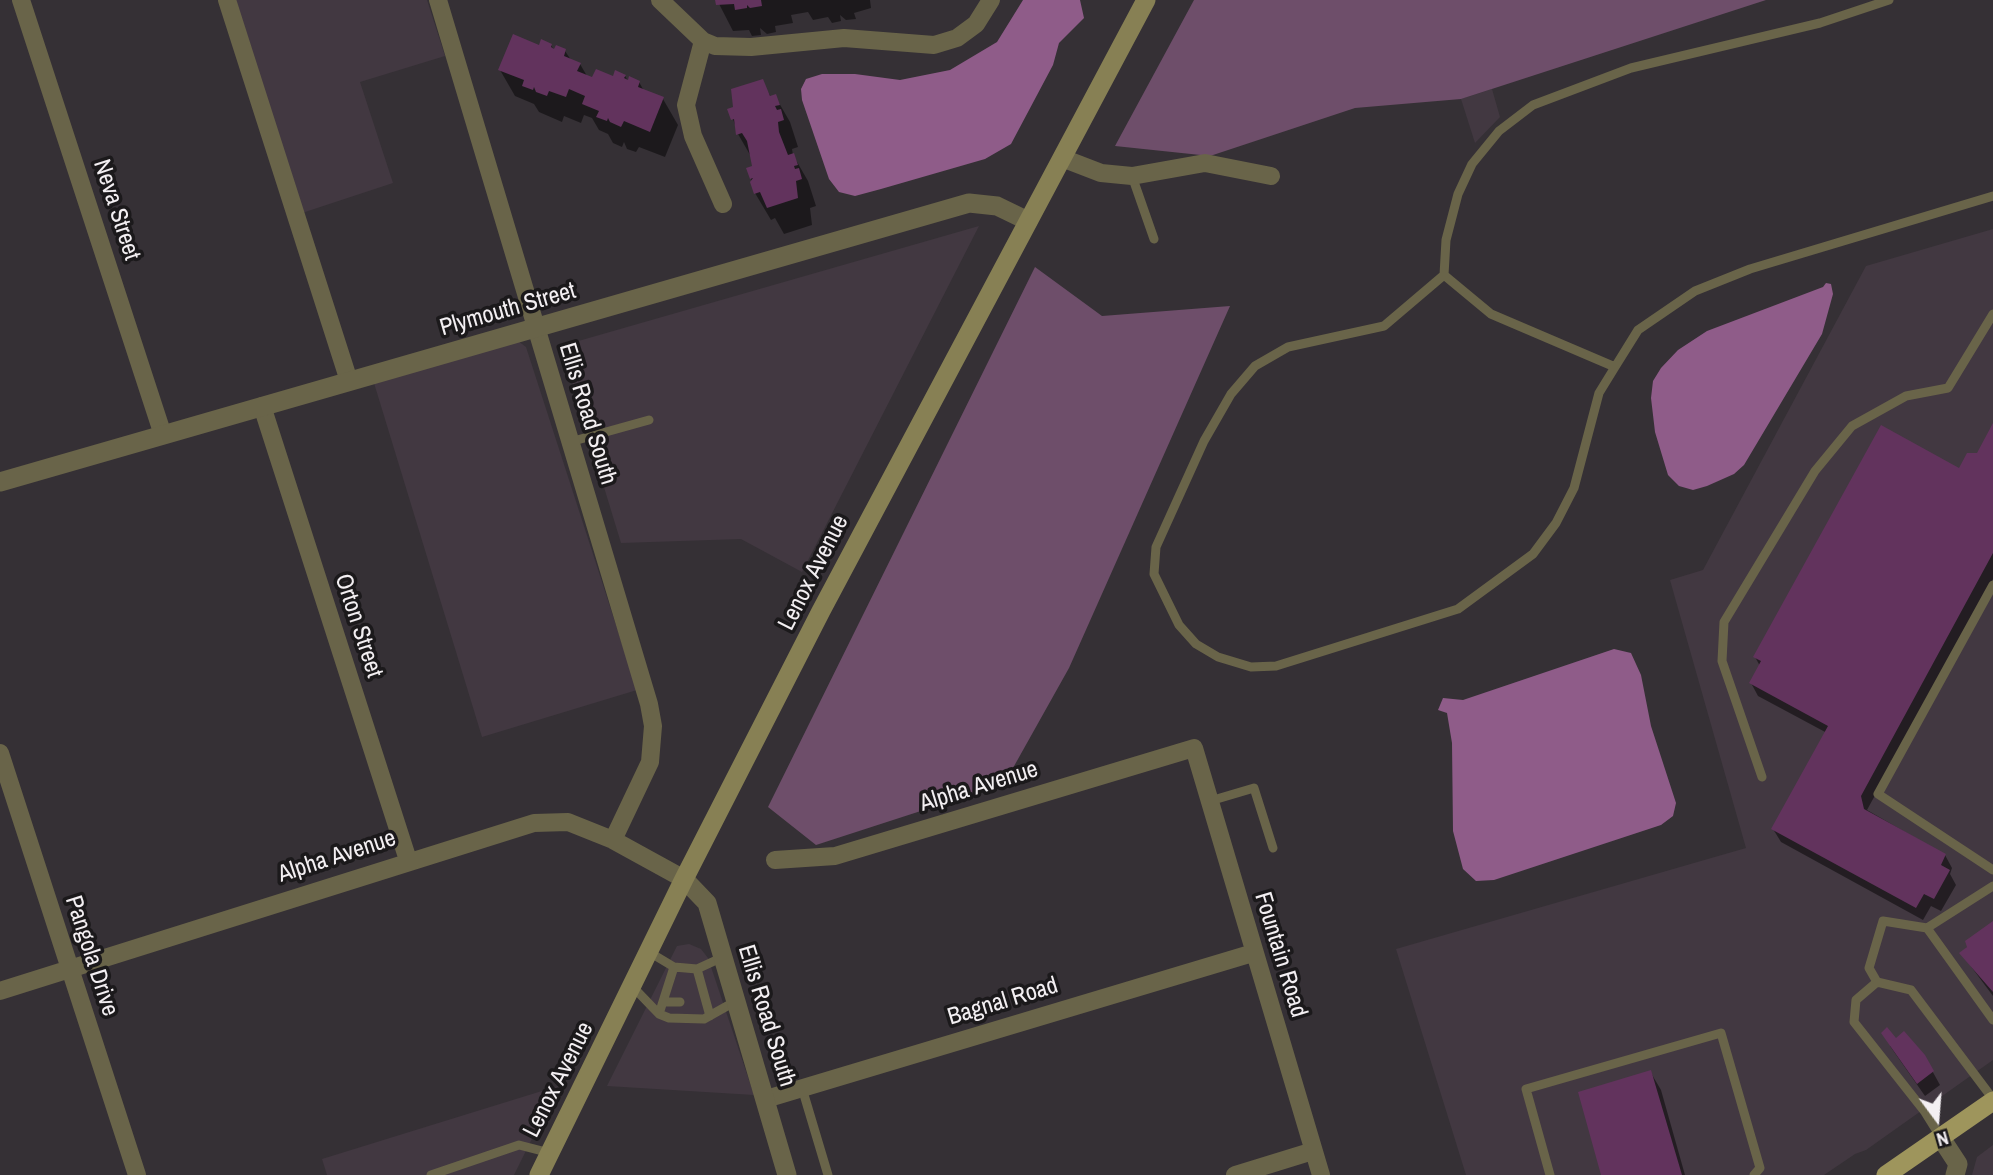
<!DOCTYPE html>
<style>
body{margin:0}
#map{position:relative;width:1993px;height:1175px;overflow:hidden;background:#353035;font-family:"Archivo Narrow",sans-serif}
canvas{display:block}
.north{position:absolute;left:1902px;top:1084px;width:70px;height:70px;-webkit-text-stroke:5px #1b191b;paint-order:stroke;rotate:164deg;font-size:19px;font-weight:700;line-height:28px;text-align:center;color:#f3eff2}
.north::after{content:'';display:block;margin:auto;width:24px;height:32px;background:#f3eff2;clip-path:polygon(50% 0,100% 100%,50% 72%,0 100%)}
</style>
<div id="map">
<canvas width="1993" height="1175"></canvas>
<div class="north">N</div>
</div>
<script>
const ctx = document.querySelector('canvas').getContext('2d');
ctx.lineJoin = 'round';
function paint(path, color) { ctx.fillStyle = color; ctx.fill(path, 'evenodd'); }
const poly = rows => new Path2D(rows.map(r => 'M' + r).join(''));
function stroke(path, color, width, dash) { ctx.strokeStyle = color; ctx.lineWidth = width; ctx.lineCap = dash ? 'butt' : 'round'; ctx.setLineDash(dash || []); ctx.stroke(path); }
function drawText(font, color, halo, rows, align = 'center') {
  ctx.font = font + ' "Archivo Narrow",sans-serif'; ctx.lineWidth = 7; ctx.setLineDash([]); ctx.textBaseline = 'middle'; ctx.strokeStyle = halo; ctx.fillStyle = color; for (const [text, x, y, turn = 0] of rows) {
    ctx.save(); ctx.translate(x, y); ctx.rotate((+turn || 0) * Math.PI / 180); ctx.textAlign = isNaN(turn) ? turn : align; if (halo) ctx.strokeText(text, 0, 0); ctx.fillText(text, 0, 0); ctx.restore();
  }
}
const built = poly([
 [233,0,427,0,445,56,360,82,393,183,302,213],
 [1492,89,1500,117,1475,143,1461,99],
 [979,226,802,572,741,539,621,543,561,346],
 [1993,229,1993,1060,1866,1150,1855,1154,1824,1175,1466,1175,1396,949,1746,848,1670,580,1703,570,1866,266],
 [518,341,526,347,637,690,482,737,374,383],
 [689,944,701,949,708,958,754,1095,607,1086,677,946],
 [558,1086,514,1175,327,1175,322,1159],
 [1993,1145,1993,1175,1972,1175,1977,1157]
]);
const green = poly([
 [1194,0,1766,0,1461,99,1355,108,1210,156,1115,146],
 [1035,267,1102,316,1230,306,1069,668,1004,784,816,845,768,807]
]);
const water = poly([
 [1023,0,1080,0,1084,18,1059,43,1053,65,1011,144,985,159,881,189,855,196,839,192,829,179,802,100,801,89,806,79,822,74,855,74,900,80,950,70,997,42],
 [1826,283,1831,284,1833,294,1822,334,1744,465,1734,474,1707,486,1693,490,1679,486,1668,475,1655,432,1651,398,1653,381,1661,368,1678,350,1707,331,1823,287],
 [1614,649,1631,653,1641,675,1651,726,1676,803,1673,816,1661,825,1494,880,1476,881,1463,869,1453,831,1452,743,1447,713,1438,710,1443,698,1463,700]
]);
const shadow = poly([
 [717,0,870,0,871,8,854,13,856,19,846,20,840,15,841,21,832,23,828,17,813,20,808,12,791,15,793,23,775,26,776,32,767,34,760,28,761,35,752,36,749,30,733,31],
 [551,45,555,52,565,51,571,60,580,64,587,76,593,79,625,76,629,83,639,82,644,91,663,99,678,125,665,157,639,147,636,152,627,149,624,142,622,147,613,143,608,134,599,130,592,118,584,115,581,123,564,116,562,122,539,112,534,104,515,96,500,70,540,47],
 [762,82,771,97,775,96,790,122,798,147,792,149,793,155,808,181,816,206,810,208,812,225,784,234,775,218,771,220,755,193,748,169,754,167,753,160,738,134,730,110],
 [1993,427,1993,579,1867,810,1945,855,1952,868,1950,874,1956,885,1941,911,1931,906,1923,920,1781,842,1773,829,1827,733,1758,696,1751,683,1760,666,1755,657,1978,455],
 [1993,923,1993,996,1961,953],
 [1890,1046,1924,1056,1940,1085,1925,1096],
 [1651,1073,1661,1090,1685,1175,1603,1175]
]);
const building = poly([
 [715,0,761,0,762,6,750,8,747,5,747,8,735,10,734,4,716,5],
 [513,34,539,45,541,39,552,44,551,47,554,49,556,45,566,49,564,56,581,63,577,71,592,77,596,69,613,76,615,70,626,75,624,78,628,80,629,76,640,81,638,87,664,97,650,132,624,121,621,127,610,122,608,118,607,121,596,117,599,111,582,104,585,96,569,89,566,97,549,91,547,96,536,92,534,87,533,90,522,86,524,80,498,70],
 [763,79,770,96,776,94,780,105,775,106,777,110,781,109,784,120,778,122,779,132,788,155,794,153,798,165,794,166,795,169,799,168,802,179,796,181,798,198,767,208,760,192,754,194,750,182,753,178,750,179,746,168,752,166,747,141,742,133,736,135,734,119,731,120,727,109,733,107,731,89],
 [1993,423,1993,553,1861,796,1864,809,1946,854,1941,865,1950,870,1934,899,1924,894,1916,908,1771,829,1828,726,1749,683,1761,661,1753,657,1881,425,1959,468,1967,453,1977,453],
 [1993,921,1993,992,1959,953,1967,947,1965,941],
 [1887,1027,1896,1038,1904,1031,1925,1055,1934,1071,1917,1084,1881,1033],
 [1651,1070,1682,1175,1601,1175,1578,1092]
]);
const service = poly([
 [1132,176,1154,239],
 [1444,275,1446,240,1458,194,1472,164,1499,131,1533,105,1631,68,1820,23,1889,0],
 [1615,367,1491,314,1444,275,1384,326,1288,347,1255,366,1231,394,1204,441,1156,547,1154,574,1179,625,1196,644,1218,657,1251,667,1276,666,1458,609,1533,554,1556,523,1574,488,1599,393,1615,367,1638,330,1695,291,1750,269,1993,196],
 [570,442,649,420],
 [1993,585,1878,794,1993,870],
 [1762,777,1722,661,1724,622,1815,471,1852,426,1906,396,1948,388,1993,314],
 [1210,801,1254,788,1273,848],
 [1927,928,1993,1020],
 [649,952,674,967,697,969],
 [1877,982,1911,990,1993,1099],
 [633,987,659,1014,669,1018,704,1019,736,1001],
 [663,1002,680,1002],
 [659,1014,674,967],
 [710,1016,697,969,723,957],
 [802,1088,828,1175],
 [1940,1136,1925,1112,1854,1022,1856,1000,1877,982,1869,968,1883,921,1927,928,1993,886],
 [431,1175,519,1145,550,1153],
 [1550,1175,1526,1089,1721,1033,1760,1168,1754,1175]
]);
const minor = poly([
 [21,0,163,435],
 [227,0,349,381],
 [438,0,649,704,653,726,650,762,613,840],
 [660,0,703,41,715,46,751,47,844,38,934,45,957,38,976,24,991,0],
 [703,41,686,105,693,136,723,204],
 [1062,158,1101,173,1132,176,1205,163,1271,176],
 [262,406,408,860],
 [0,753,137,1175],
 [775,860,835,856,1194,748,1321,1175],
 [0,991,534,823,568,822,613,840,684,879],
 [766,1099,1253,953],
 [1235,1175,1313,1151]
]);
const tertiary = poly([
 [0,482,969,203,997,206,1028,221],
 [684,879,707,903,787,1175],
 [1941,1138,1958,1164,1955,1175]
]);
const secondary = poly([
 [539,1175,684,879,821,611,1146,0]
]);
const primary = poly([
 [1886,1175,1993,1101]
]);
const streetNames = [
 ["Neva Street",116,210,72],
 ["Plymouth Street",508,310,-16],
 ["Ellis Road South",587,414,73],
 ["Lenox Avenue",814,573,-63],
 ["Orton Street",358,626,72],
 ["Alpha Avenue",979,787,-17],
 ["Alpha Avenue",337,857,-18],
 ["Fountain Road",1280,955,73],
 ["Pangola Drive",91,956,72],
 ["Bagnal Road",1003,1002,-17],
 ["Ellis Road South",766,1016,73],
 ["Lenox Avenue",559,1080,-63]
];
paint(built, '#423841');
paint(green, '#6e4e6a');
paint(water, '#8f5c89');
paint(shadow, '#0007');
paint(building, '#62335d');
stroke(service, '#696449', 9);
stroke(minor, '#696449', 18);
stroke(tertiary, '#696449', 19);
stroke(secondary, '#878054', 19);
stroke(primary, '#9e955c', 19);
drawText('24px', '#f3eff2', '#1b191b', streetNames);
</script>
